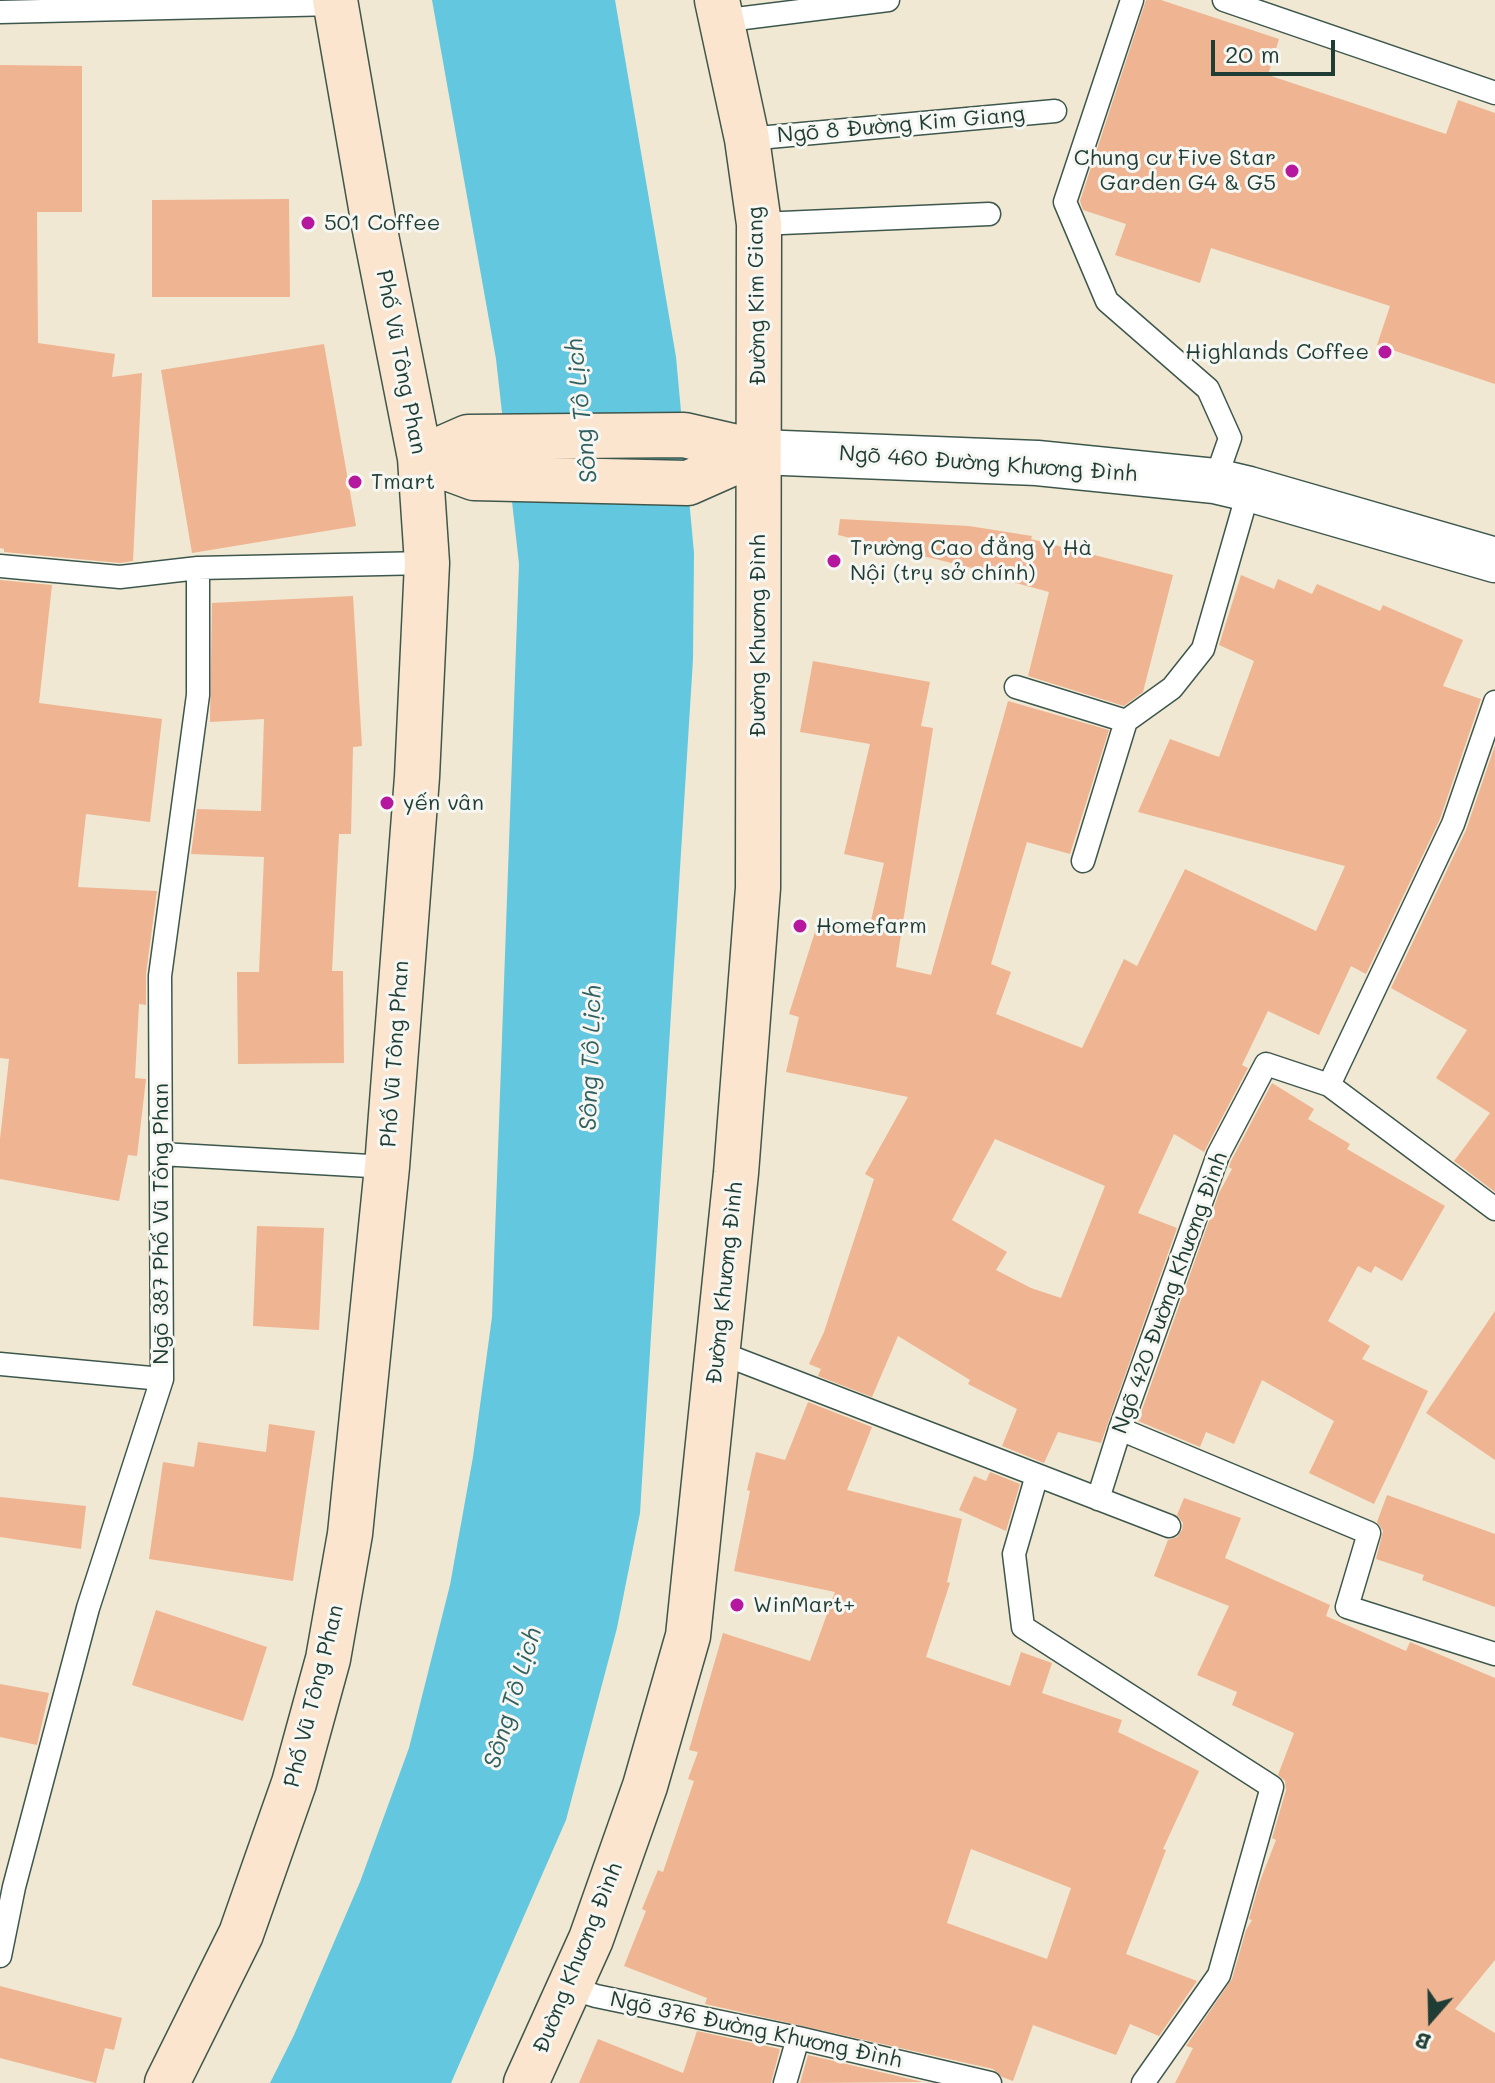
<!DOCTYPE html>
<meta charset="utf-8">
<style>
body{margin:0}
#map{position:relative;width:1495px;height:2083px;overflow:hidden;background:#f0e8d2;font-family:Mali,sans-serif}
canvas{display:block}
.north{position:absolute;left:1391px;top:1979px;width:80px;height:80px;-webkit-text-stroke:6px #f6f6f2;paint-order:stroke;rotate:200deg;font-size:22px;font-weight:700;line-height:32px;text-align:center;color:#1f3d34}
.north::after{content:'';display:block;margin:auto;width:28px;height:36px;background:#1f3d34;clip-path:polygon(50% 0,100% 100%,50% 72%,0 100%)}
.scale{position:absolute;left:1211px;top:40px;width:124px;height:36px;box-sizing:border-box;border:4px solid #1f3d34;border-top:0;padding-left:10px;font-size:24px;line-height:28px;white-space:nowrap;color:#1f3d34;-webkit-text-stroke:6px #f6f6f2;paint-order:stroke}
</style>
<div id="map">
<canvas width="1495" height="2083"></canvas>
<div class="north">B</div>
<div class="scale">20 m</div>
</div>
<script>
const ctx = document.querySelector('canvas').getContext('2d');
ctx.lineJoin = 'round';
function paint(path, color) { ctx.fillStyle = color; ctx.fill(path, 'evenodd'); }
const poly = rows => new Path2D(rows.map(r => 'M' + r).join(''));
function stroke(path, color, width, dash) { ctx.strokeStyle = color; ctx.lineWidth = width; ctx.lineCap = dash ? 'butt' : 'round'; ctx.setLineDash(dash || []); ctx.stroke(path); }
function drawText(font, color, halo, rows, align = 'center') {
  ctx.font = font + ' Mali,sans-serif'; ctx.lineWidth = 6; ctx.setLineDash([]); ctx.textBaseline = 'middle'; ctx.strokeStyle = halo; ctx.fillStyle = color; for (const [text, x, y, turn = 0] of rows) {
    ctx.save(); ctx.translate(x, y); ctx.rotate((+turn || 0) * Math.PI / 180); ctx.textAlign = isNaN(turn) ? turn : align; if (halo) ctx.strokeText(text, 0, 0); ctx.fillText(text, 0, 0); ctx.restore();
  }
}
const water = poly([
 [432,0,615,0,676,357,694,553,693,659,640,1513,617,1628,566,1820,451,2083,270,2083,294,2035,360,1882,409,1748,450,1585,473,1457,492,1317,519,564,496,359]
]);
const building = poly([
 [1146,0,1161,0,1279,39,1268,75,1446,134,1458,100,1495,113,1495,384,1377,345,1390,306,1211,248,1200,283,1115,255,1126,224,1083,210,1080,201],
 [0,65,82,66,82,212,37,212,38,343,115,354,112,377,142,373,133,561,120,563,4,552,4,549,0,548],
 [289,199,290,297,152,297,152,200],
 [324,344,356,526,192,553,161,370],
 [840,519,969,526,1032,536,1031,539,1173,575,1143,692,1124,706,1028,676,1049,592,983,574,984,571,838,535],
 [1241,575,1274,589,1278,579,1312,594,1317,584,1380,611,1383,605,1463,640,1443,686,1481,699,1440,819,1366,974,1351,966,1319,1035,1268,1011,1242,1065,1248,1068,1204,1152,1174,1134,1138,1213,1177,1228,1101,1443,1058,1432,1044,1463,1002,1446,1017,1409,968,1384,970,1380,898,1336,872,1397,818,1376,821,1369,809,1364,824,1332,874,1179,865,1174,908,1097,786,1072,799,1017,789,1014,819,919,868,934,884,863,844,854,870,744,800,732,813,661,930,682,921,726,933,728,896,967,931,975,1008,701,1109,730,1070,854,1027,842,991,964,1011,972,996,1014,1082,1048,1124,959,1137,966,1185,869,1316,931,1345,866,1138,812,1170,739,1219,757,1254,661,1219,645],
 [995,1139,1105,1186,1061,1298,1031,1288,996,1270,1007,1252,952,1220],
 [0,580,52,585,39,703,162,719,150,822,86,814,78,887,157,891,146,974,146,1005,139,1004,135,1078,146,1079,137,1156,128,1155,119,1201,0,1179,0,1139,9,1059,0,1058],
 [353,596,362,746,353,747,351,834,339,834,332,971,343,971,344,1063,238,1064,237,972,259,972,264,857,191,854,197,809,261,811,264,719,210,722,212,603],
 [1495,745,1495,1192,1454,1161,1490,1113,1436,1078,1467,1030,1391,988,1466,830],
 [1272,1083,1314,1109,1308,1119,1350,1144,1347,1149,1445,1206,1402,1281,1375,1266,1371,1273,1358,1266,1328,1321,1370,1346,1362,1359,1428,1391,1374,1504,1309,1473,1334,1421,1262,1380,1234,1444,1206,1432,1200,1447,1138,1421,1219,1193,1232,1169,1229,1167,1231,1161],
 [257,1226,324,1228,319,1330,253,1326],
 [1495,1311,1495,1460,1426,1413],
 [808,1402,872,1427,847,1490,962,1519,947,1582,950,1583,926,1657,1010,1686,1021,1652,1052,1663,1042,1693,1122,1720,1118,1732,1199,1771,1163,1849,1166,1850,1126,1954,1197,1981,1159,2036,1130,2024,1116,2055,1033,2025,1013,2081,1002,2077,993,2069,705,2004,707,1998,624,1966,646,1911,642,1909,658,1870,663,1872,694,1781,688,1779,698,1752,689,1750,723,1633,810,1661,835,1592,734,1571,750,1491,747,1490,756,1452,785,1460],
 [971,1849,1071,1888,1047,1959,947,1923],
 [269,1424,315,1431,293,1581,149,1559,163,1462,194,1467,198,1442,266,1452],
 [990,1472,1020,1484,1006,1531,959,1510,974,1476,986,1481],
 [1387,1495,1495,1534,1495,1607,1422,1580,1424,1575,1376,1559,1383,1531,1377,1522],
 [0,1497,86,1506,81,1549,0,1537],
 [1184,1498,1241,1518,1225,1558,1330,1605,1326,1616,1406,1651,1410,1642,1495,1678,1495,1960,1455,2009,1495,2033,1495,2083,1175,2083,1193,2048,1186,2046,1232,1979,1246,1930,1252,1920,1249,1919,1260,1881,1276,1840,1272,1838,1286,1790,1285,1781,1278,1775,1294,1733,1232,1705,1237,1692,1197,1675,1229,1606,1154,1576,1168,1540,1177,1537,1182,1530,1183,1523,1177,1515],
 [156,1610,267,1647,243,1721,132,1685],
 [0,1684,49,1693,37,1745,0,1737],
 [0,1986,122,2018,114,2050,105,2048,96,2083,0,2058],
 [697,2031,780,2049,771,2083,579,2083,598,2039,683,2073],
 [808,2055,923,2082,800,2083]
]);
const service = poly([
 [1132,0,1065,202,1107,301,1208,389,1230,438,1215,481],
 [1224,0,1495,93],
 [0,12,336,4],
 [720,21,888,0],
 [747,139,1055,111],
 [759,224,989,214],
 [0,566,120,577,198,568,427,563],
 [1016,687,1126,721],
 [1083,861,1126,721,1172,688,1203,649,1249,489],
 [1329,1085,1453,824,1495,702],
 [161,1154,387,1167],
 [718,1352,1169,1526],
 [0,1364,162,1379],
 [1120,1429,1369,1533,1347,1607,1495,1654],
 [1037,1475,1014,1554,1023,1627,1272,1787,1219,1975,1143,2083],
 [1098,1499,1120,1429,1218,1155,1266,1064,1329,1085,1495,1209],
 [0,1956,14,1887,88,1608,162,1379,160,976,198,695,198,568],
 [568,1987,596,1996,798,2038,990,2083],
 [785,2083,798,2038]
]);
const minor = poly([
 [758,452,1037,463,1215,481,1249,489,1495,560]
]);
const secondary = poly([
 [420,458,474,478,688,483,758,452],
 [420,458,468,437,684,435,758,452],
 [167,2083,241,1934,294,1783,328,1659,350,1534,387,1167,417,777,427,563,420,458,374,225,335,0],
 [526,2083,591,1939,645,1786,688,1636,736,1173,758,888,759,224,747,139,717,0]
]);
const markers = [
 [1292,171,8,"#b5179e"],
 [308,223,8,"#b5179e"],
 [1385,352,8,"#b5179e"],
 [355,482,8,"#b5179e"],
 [834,561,8,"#b5179e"],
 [387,803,8,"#b5179e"],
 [800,926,8,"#b5179e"],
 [737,1605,8,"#b5179e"]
];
const streetNames = [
 ["Ngõ 8 Đường Kim Giang",901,125,-5],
 ["Đường Kim Giang",757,296,-91],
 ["Phố Vũ Tông Phan",401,362,79],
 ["Ngõ 460 Đường Khương Đình",988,464,4],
 ["Đường Khương Đình",758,636,-90],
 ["Phố Vũ Tông Phan",395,1054,-86],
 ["Ngõ 387 Phố Vũ Tông Phan",161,1224,-90],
 ["Đường Khương Đình",725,1283,-84],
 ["Ngõ 420 Đường Khương Đình",1170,1293,-70],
 ["Phố Vũ Tông Phan",314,1696,-76],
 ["Đường Khương Đình",578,1958,-68],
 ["Ngõ 376 Đường Khương Đình",756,2030,12]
];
const poiNames = [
 ["Chung cư Five Star",1276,158,"right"],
 ["Garden G4 & G5",1276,183,"right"],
 ["501 Coffee",324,223],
 ["Highlands Coffee",1369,352,"right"],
 ["Tmart",371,482],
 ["Trường Cao đẳng Y Hà",850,548],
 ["Nội (trụ sở chính)",850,573],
 ["yến vân",403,803],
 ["Homefarm",816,926],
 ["WinMart+",753,1605]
];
const waterNames = [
 ["Sông Tô Lịch",582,411,-96],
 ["Sông Tô Lịch",591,1058,-88],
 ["Sông Tô Lịch",513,1698,-73]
];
paint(water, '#62c7df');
paint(building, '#efb492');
stroke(service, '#3e574c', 25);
stroke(minor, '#3e574c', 47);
stroke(secondary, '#3e574c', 47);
stroke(service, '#fff', 22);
stroke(minor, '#fff', 44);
stroke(secondary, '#fbe5cf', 44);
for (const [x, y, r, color] of markers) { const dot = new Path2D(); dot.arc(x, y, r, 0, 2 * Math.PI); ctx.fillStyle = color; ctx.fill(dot); stroke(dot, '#f6f6f2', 3); }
drawText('22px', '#1f3d34', '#f6f6f2', streetNames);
drawText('22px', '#1f3d34', '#f6f6f2', poiNames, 'left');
drawText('italic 24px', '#30605f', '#f6f6f2', waterNames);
</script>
